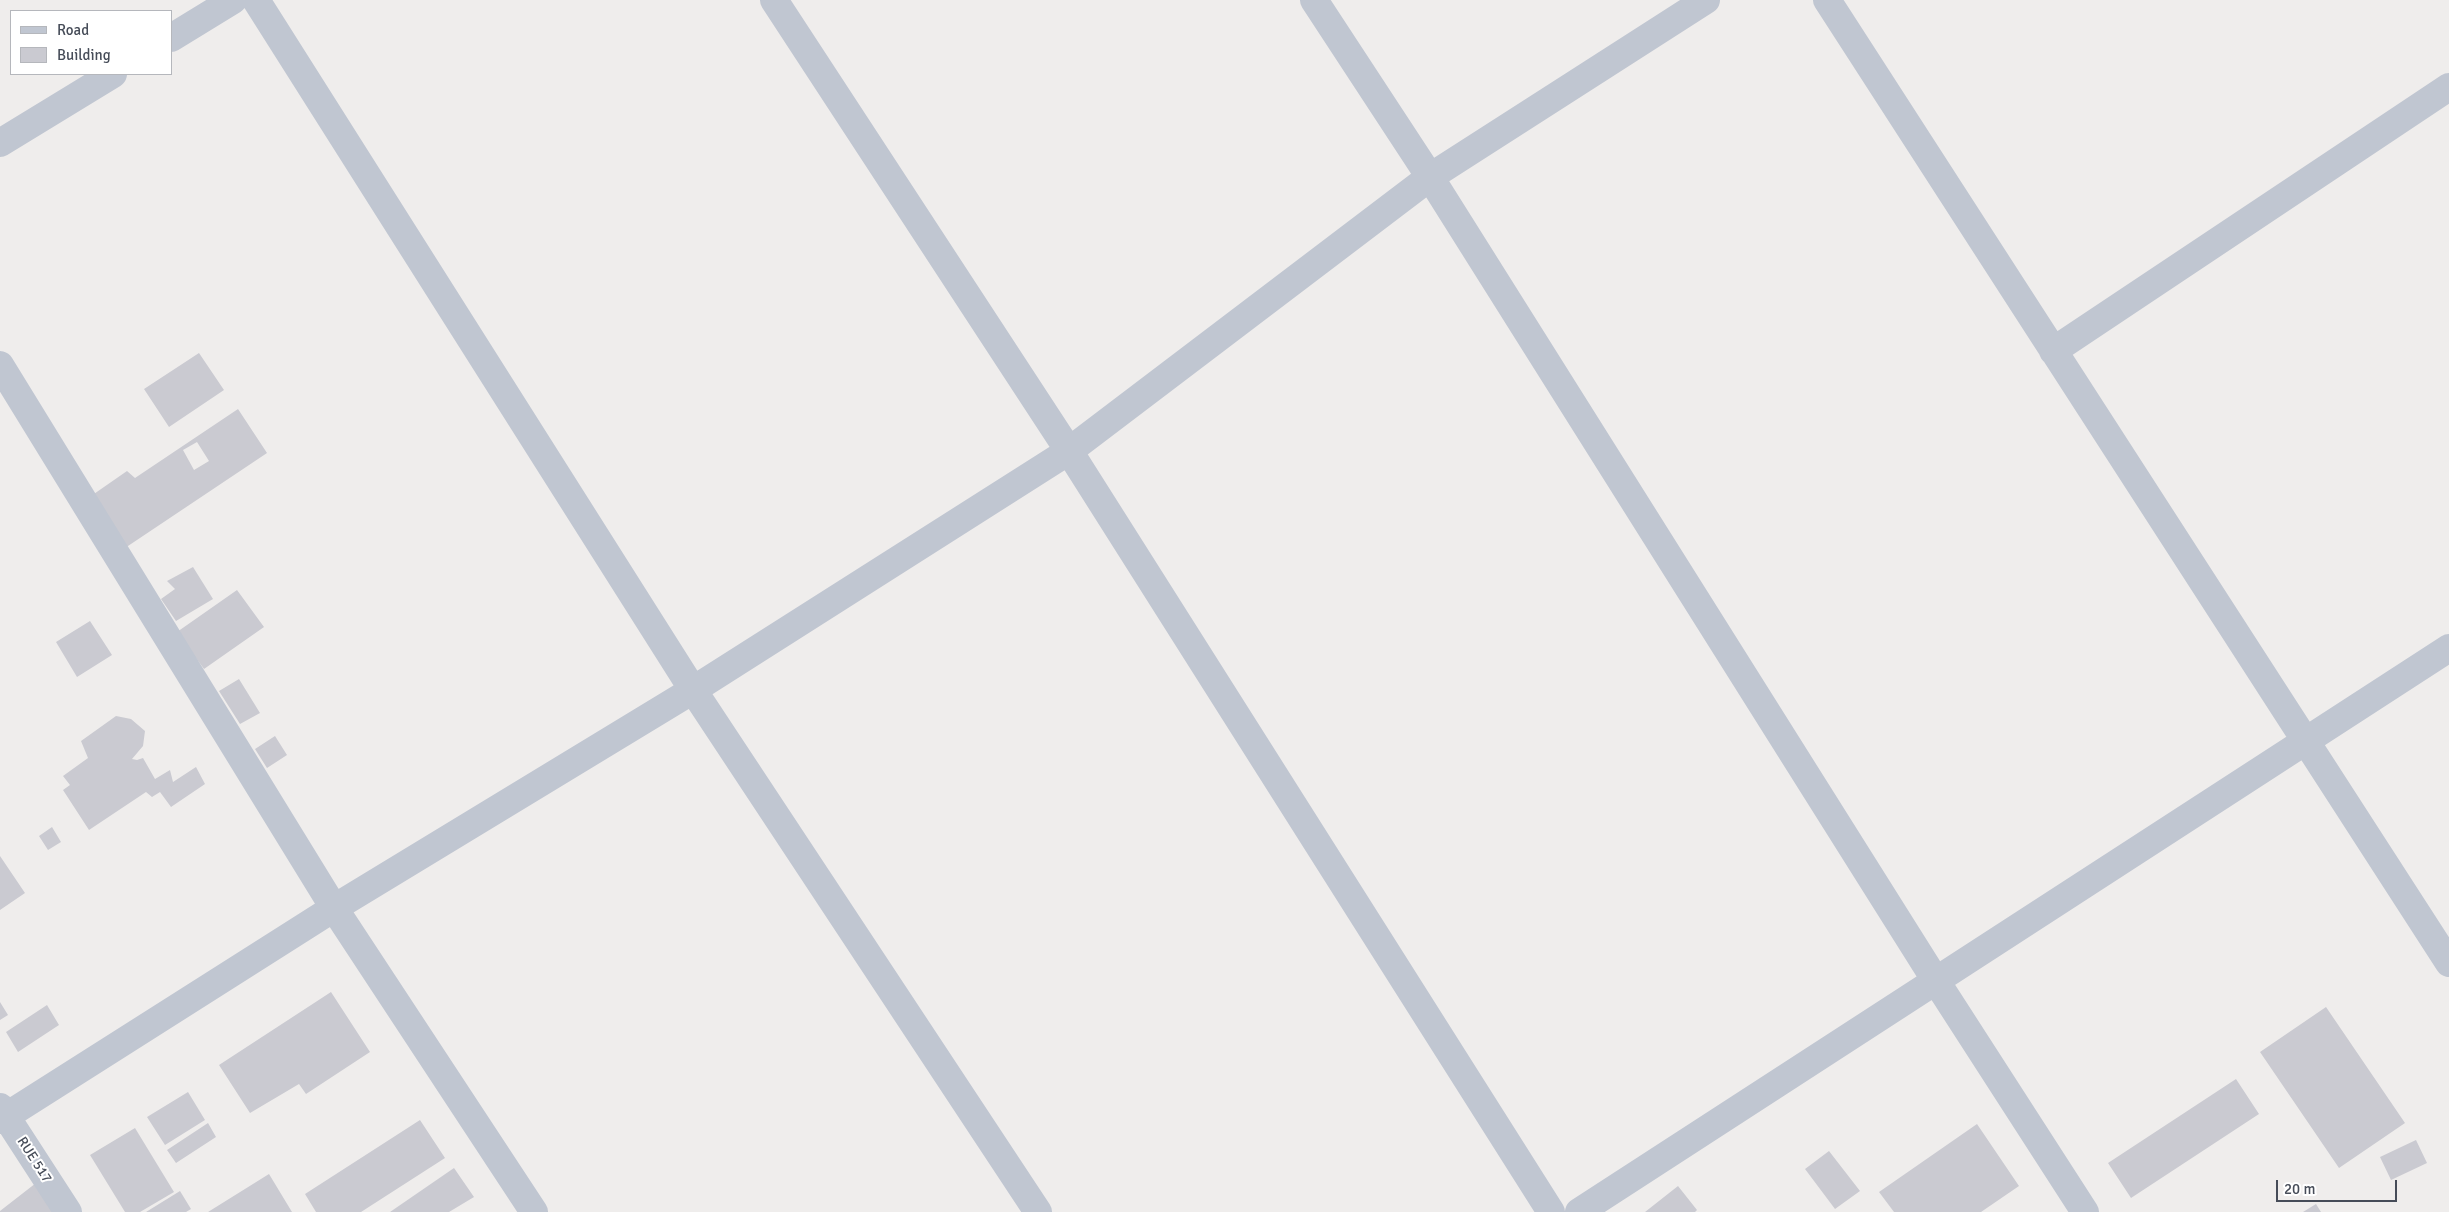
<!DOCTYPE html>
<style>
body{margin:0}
#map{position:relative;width:2449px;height:1212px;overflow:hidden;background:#efedec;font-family:Signika,sans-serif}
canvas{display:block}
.legend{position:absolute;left:10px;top:10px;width:162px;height:65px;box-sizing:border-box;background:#fff;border:1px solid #b5b7bc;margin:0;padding:6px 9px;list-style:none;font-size:15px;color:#464c58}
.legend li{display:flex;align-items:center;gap:10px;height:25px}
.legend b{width:25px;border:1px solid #b5b7bc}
.scale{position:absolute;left:2276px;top:1180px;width:121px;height:22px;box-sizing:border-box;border:2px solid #464c58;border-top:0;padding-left:6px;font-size:15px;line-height:18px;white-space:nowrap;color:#464c58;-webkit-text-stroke:4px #fff;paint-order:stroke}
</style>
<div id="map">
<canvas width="2449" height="1212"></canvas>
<ul class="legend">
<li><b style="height:6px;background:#c0c6d1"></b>Road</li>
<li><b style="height:14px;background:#cacad1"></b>Building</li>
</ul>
<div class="scale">20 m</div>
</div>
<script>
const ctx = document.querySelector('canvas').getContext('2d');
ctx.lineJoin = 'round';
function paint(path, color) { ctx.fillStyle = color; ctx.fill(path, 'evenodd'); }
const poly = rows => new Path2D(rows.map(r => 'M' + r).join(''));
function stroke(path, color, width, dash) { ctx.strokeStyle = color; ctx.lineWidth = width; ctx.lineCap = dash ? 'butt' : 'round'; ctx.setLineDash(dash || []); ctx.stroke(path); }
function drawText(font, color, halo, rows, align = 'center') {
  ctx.font = font + ' Signika,sans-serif'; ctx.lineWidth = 4; ctx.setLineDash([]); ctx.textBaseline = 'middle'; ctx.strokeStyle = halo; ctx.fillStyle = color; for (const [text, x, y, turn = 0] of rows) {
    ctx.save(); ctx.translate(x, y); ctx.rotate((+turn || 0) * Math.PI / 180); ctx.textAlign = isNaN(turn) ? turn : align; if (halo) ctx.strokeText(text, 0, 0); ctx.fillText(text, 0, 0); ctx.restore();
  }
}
const building = poly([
 [199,353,224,390,169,427,144,389],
 [238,409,267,453,125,548,91,496,127,471,135,478],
 [197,442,209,461,194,470,183,450],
 [193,567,213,599,176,621,161,599,175,589,167,581],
 [237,590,264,627,204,669,177,632],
 [90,621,112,655,77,677,56,642],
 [239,679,260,713,240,724,219,691],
 [116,716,131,719,145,731,143,746,132,759,137,760,143,758,155,779,170,770,173,782,196,767,205,784,171,807,160,792,152,797,146,792,89,830,63,790,70,785,63,776,88,758,81,741],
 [275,736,287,755,267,768,255,749],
 [52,827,61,842,48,850,39,836],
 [0,856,25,893,0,910],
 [331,992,370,1052,306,1094,299,1084,250,1113,219,1065],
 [0,1002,8,1015,0,1020],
 [47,1005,59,1025,18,1052,6,1032],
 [2326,1007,2405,1123,2339,1168,2260,1052],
 [2236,1079,2259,1114,2131,1198,2108,1163],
 [188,1092,205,1120,165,1145,147,1117],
 [420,1120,445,1158,361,1212,316,1212,305,1194],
 [208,1123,216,1137,176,1163,167,1150],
 [1977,1124,2019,1186,1981,1212,1894,1212,1879,1192],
 [135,1128,174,1192,140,1212,125,1212,90,1155],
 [2416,1140,2427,1163,2391,1180,2380,1157],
 [1829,1151,1860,1191,1835,1209,1805,1169],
 [454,1168,474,1197,449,1212,390,1212],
 [269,1174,292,1212,208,1212],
 [36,1183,55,1212,0,1212,0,1211],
 [1678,1186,1697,1210,1695,1212,1645,1212],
 [180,1191,191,1209,186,1212,146,1212],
 [2316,1204,2321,1212,2303,1212]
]);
const minor = poly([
 [256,0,693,690,1038,1212],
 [774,0,1069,451,1551,1212],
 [1314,0,1430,177,1936,981,2085,1212],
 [1827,0,2449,963],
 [171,38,233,0],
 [0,143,113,74],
 [2053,351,2449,87],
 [0,365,334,908,534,1212],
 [0,1107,68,1212],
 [0,1120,334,908,693,690,1069,451,1430,177,1706,0],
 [1579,1212,2449,648]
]);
const streetNames = [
 ["RUE 517",34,1160,57]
];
paint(building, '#cacad1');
stroke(minor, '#c0c6d1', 28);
drawText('14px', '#464c58', '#fff', streetNames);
</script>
